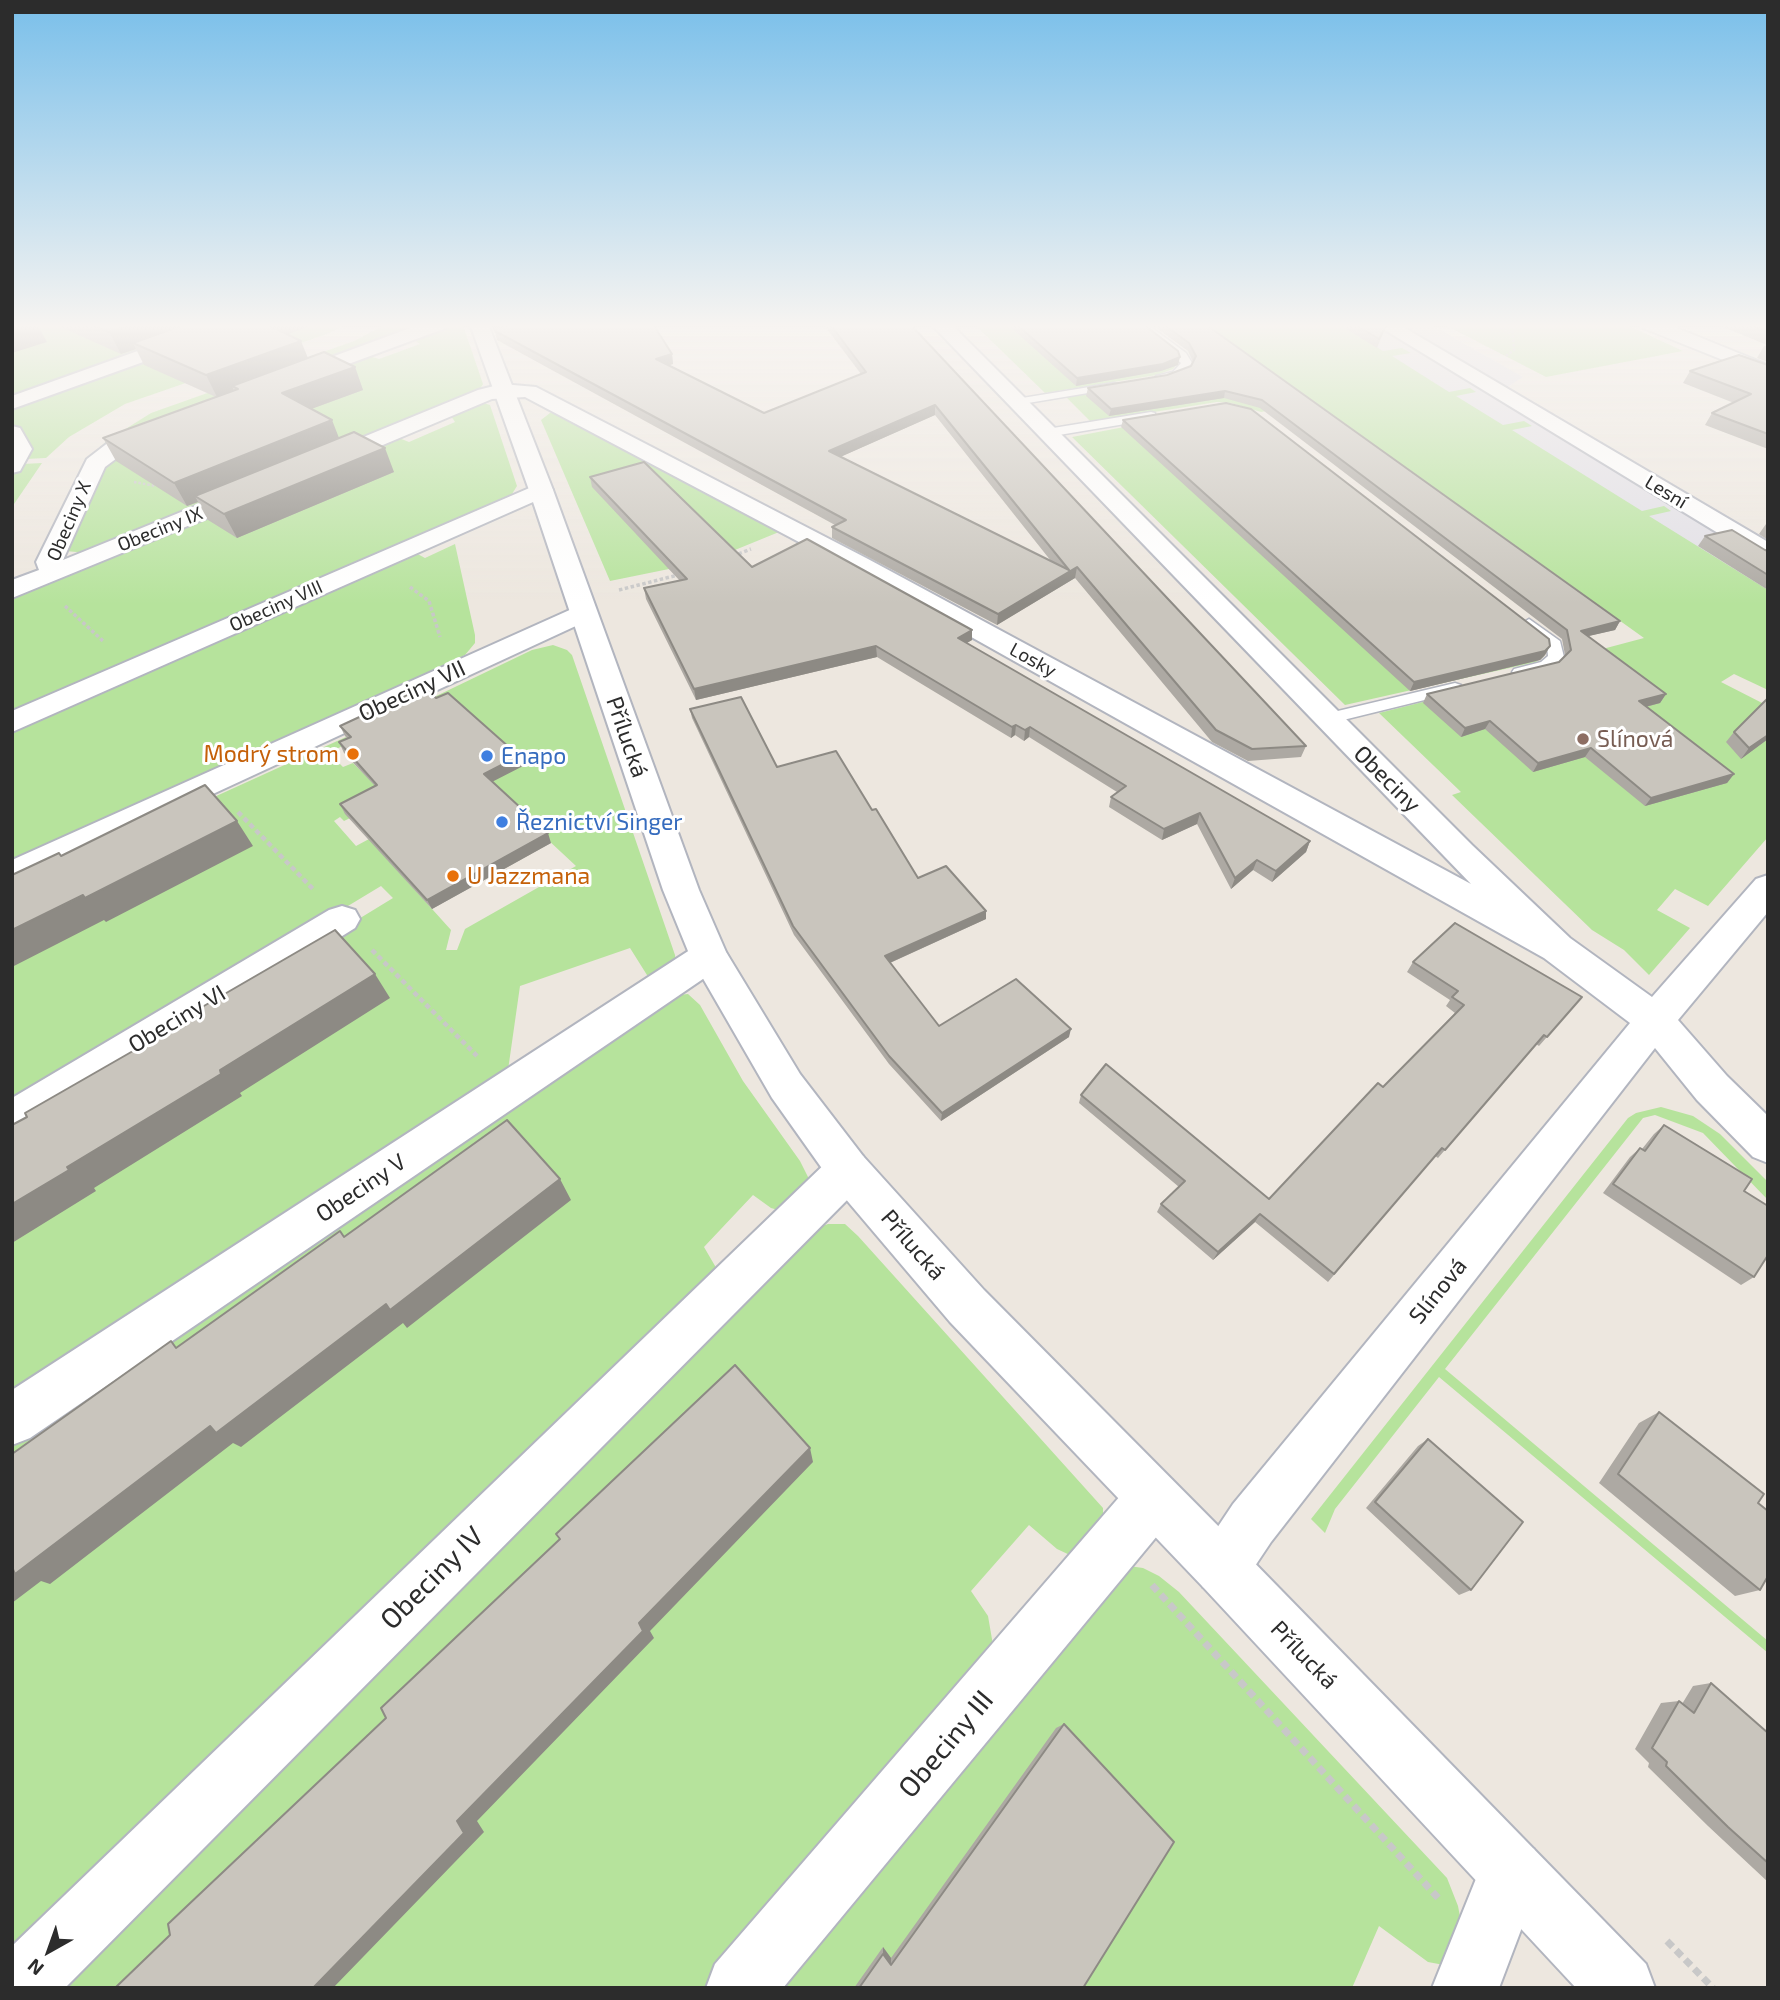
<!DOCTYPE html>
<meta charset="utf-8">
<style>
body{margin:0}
#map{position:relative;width:1780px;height:2000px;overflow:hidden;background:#ede7df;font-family:"Exo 2",sans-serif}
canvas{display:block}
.frame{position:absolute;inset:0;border:14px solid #2c2c2c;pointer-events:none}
.north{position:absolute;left:14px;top:1916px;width:70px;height:70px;-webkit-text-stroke:5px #fff;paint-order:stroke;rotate:220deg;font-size:19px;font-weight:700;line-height:28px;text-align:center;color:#2c2c2c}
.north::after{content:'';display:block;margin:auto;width:24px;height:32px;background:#2c2c2c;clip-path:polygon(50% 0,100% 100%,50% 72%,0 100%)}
</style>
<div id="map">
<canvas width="1780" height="2000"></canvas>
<div class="frame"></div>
<div class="north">N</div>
</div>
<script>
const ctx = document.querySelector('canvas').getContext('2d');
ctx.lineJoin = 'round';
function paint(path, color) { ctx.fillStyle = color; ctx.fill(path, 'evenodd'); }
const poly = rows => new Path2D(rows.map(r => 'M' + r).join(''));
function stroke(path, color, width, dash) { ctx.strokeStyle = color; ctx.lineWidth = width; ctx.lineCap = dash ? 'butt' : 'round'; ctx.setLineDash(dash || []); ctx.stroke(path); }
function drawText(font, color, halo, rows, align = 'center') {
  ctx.font = font + ' "Exo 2",sans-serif'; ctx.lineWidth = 6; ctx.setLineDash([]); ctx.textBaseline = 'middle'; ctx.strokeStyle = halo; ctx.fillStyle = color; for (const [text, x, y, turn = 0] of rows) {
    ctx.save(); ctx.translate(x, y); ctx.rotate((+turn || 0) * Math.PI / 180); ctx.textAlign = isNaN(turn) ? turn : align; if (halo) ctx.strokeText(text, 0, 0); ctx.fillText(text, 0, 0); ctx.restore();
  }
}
const industrial = poly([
 [1310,324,1430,324,1523,377,1506,388,1768,546,1768,608]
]);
const green = poly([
 [27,324,224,324,12,401,12,329],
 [239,324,348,324,327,334,125,404,69,437,46,458,26,459,30,449,12,428,12,408],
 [386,324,430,324,99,454,91,455,108,440,151,413,354,341],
 [445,324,463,325,483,384,479,391,88,553,65,551,101,468,134,444,369,356,379,359,420,344,414,340],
 [974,324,1134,324,1178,363,1173,369,1157,375,1045,393],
 [1204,324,1339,324,1383,351,1402,348,1411,353,1392,356,1449,392,1470,388,1476,392,1456,396,1503,425,1524,421,1532,426,1512,430,1642,511,1664,506,1671,511,1649,516,1768,590,1768,690,1734,674,1721,682,1768,706,1768,837,1708,906,1675,889,1657,910,1690,928,1649,975,1624,950,1592,930,1452,795,1461,792,1379,713,1550,670,1565,659,1644,638,1314,402,1261,412,1231,403,1217,402,1091,422,1066,397,1169,379,1193,367],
 [1443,324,1625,324,1683,351,1546,377],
 [481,402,490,405,517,486,512,494,12,716,12,595,399,438,409,442,455,422,451,416],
 [1213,410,1545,653,1543,657,1536,662,1345,705,1072,437],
 [550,413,562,414,635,452,779,532,735,550,669,569,610,581,541,420],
 [42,463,12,507,12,476,22,464],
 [455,544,475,635,475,643,465,655,12,870,12,730,414,552,425,558],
 [553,645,567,650,572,655,675,955,676,966,652,983,630,948,520,986,506,1084,12,1406,12,1131,393,898,381,886,12,1109,12,889,346,737,350,742,329,753,343,767,353,763,389,799,344,821,340,817,334,821,356,846,369,839,451,930,446,950,457,950,465,929,576,866,488,784,430,699,532,650],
 [688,994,700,1005,743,1081,800,1161,810,1181,785,1212,771,1208,753,1195,704,1247,718,1271,12,1964,12,1435,678,995],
 [1661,1107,1693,1116,1720,1134,1768,1182,1768,1200,1703,1133,1655,1115,1643,1118,1445,1369,1768,1641,1768,1653,1439,1377,1335,1509,1325,1533,1311,1519,1628,1118,1636,1113],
 [828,1224,845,1224,858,1236,1103,1508,1103,1531,1072,1556,1057,1549,1029,1525,971,1591,988,1616,993,1645,970,1683,704,1988,43,1988,817,1228],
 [1129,1566,1143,1568,1159,1576,1179,1592,1447,1878,1458,1906,1462,1927,1444,1965,1428,1962,1379,1926,1352,1988,766,1988]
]);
const pathFar3 = poly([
 [1492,324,1512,334],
 [1506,356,1514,350,1512,324],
 [134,482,156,486]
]);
const pathFar2 = poly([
 [733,556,751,549],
 [410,587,429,601,440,637],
 [619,590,678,575],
 [65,606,103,641]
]);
const pathFar1 = poly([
 [238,812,313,889],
 [372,950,477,1056]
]);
const path = poly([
 [1152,1585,1439,1899],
 [1667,1941,1713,1988]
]);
const service = poly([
 [1135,324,1147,324,1186,353,1192,363,1181,376,1156,380,1156,376,1173,372,1181,363,1135,324],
 [1114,383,1118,384,1118,388,1016,405,1010,402,1016,399,1114,383],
 [1151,412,1155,413,1155,419,1047,437,1041,433,1047,429,1151,412],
 [1529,619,1560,641,1564,657,1553,668,1520,677,1512,672,1514,669,1541,662,1548,656,1547,646,1521,624,1529,619],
 [1455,683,1461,685,1463,688,1461,691,1327,724,1319,719,1321,715,1455,683]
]);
const minor = poly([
 [213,324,240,324,238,328,12,409,12,396,213,324],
 [421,324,448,324,446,328,297,383,290,385,283,383,280,379,283,375,421,324],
 [931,324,951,324,1472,845,1570,938,1652,997,1756,879,1768,875,1768,912,1678,1020,1727,1076,1768,1116,1768,1163,1753,1157,1697,1100,1655,1048,1271,1542,1241,1587,1222,1595,1203,1587,1195,1568,1203,1549,1233,1504,1630,1023,1544,958,850,569,525,397,492,399,333,466,317,466,314,461,317,456,478,390,502,384,536,387,868,559,1471,884,931,324],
 [1375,324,1398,324,1768,542,1768,561,1759,558,1375,324],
 [1641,324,1667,324,1768,365,1768,378,1643,328,1641,324],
 [159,423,167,425,170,430,167,435,125,452,105,467,63,560,245,486,253,484,261,486,265,491,261,496,12,598,12,580,39,570,36,562,87,459,109,442,159,423],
 [12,426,20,428,32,449,20,471,12,473,12,426],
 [541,483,549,485,553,490,549,495,12,732,12,711,541,483],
 [583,604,593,606,597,612,593,618,12,887,12,860,583,604],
 [342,906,355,910,360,919,355,928,27,1133,12,1138,12,1098,329,910,342,906],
 [709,942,722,946,728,956,722,966,30,1438,12,1445,12,1390,696,946,709,942],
 [848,1151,863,1156,870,1170,863,1184,65,1988,12,1988,12,1946,833,1156,848,1151],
 [1153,1473,1172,1480,1179,1499,1172,1518,783,1988,706,1988,715,1964,1134,1480,1153,1473],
 [1511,1840,1534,1849,1543,1872,1499,1988,1432,1988,1488,1849,1511,1840]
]);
const tertiary = poly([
 [470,324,488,324,553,490,699,890,726,952,800,1074,863,1156,984,1290,1241,1549,1646,1964,1655,1988,1576,1988,1203,1587,950,1322,833,1184,772,1098,690,956,663,890,529,490,470,324]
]);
const wall = poly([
 [54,324,315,324,287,334,308,358,355,367,363,390,311,409,339,438,394,472,237,538,208,520,198,502,187,506,116,461,103,438,216,397,144,365,136,349,121,354],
 [823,324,910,324,1306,746,1301,757,1248,761,1212,742,1075,578,997,625,832,538,832,527,835,525,497,340,494,328,672,354,673,364,669,365,764,413,861,374],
 [935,415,1051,561,840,457],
 [1007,324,1143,324,1178,365,1161,371,1076,386],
 [1151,324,1205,324,1620,621,1615,630,1588,636,1666,694,1660,703,1646,707,1734,774,1727,783,1645,806,1585,757,1533,772,1485,729,1461,737,1423,703,1427,694,1559,662,1565,655,1562,639,1260,408,1224,398,1109,416,1086,396,1088,388,1167,375,1191,366,1193,362,1188,351],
 [1338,324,1387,324,1377,348],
 [1716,324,1768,324,1768,362,1757,358,1764,346,1767,345],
 [1768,365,1768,449,1705,425,1712,413,1734,403,1683,383,1690,371],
 [1123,420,1550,646,1545,655,1540,660,1410,691,1121,427],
 [590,477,752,567,972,640,966,643,1310,841,1306,852,1272,882,1253,870,1231,889,1197,824,1162,840,1109,807,1111,797,1117,792,1029,737,1024,741,1015,735,1011,738,877,657,696,700,646,599,644,588,680,581,592,487],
 [1768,523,1768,540,1759,534,1766,524],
 [1705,536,1768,551,1768,590,1698,546],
 [436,698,519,756,523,766,492,781,551,843,432,909,345,814,340,804,375,786,344,753,339,742,348,739,345,736,340,726],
 [690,709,777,767,872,810,918,878,986,911,986,919,890,963,939,1026,1069,1037,941,1121,889,1064,794,935,692,718],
 [1734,732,1768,739,1741,759,1726,742],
 [1413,962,1582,997,1539,1046,1536,1044,1438,1158,1435,1156,1328,1282,1255,1222,1213,1260,1157,1212,1161,1204,1179,1187,1079,1103,1081,1095,1269,1199,1383,1087,1455,1013,1446,1006,1450,1000,1407,972],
 [1664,1125,1744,1191,1754,1277,1741,1285,1603,1193,1630,1157,1640,1148,1642,1149,1654,1134],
 [1659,1412,1758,1503,1760,1590,1735,1596,1599,1483,1639,1423],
 [1428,1439,1471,1590,1459,1595,1366,1508,1418,1446],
 [1711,1683,1768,1733,1768,1882,1708,1826,1648,1767,1649,1763,1635,1749,1661,1703,1679,1701,1682,1704,1693,1686],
 [1064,1724,1083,1988,854,1988,883,1947,891,1958,1056,1728]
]);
const shadedWall = poly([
 [23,324,37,324,47,342,12,353,12,327],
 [134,324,205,324,133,343,136,349,121,354,109,332],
 [260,324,315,324,267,342],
 [301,341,310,363,232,386,234,391,217,397,206,375],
 [672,354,673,364,658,369,656,359],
 [1180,357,1178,365,1161,371,1076,386,1077,378],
 [355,367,363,390,292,416,282,393],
 [1225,391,1224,398,1109,416,1111,409],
 [935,405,935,415,829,462,829,451],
 [332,420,341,443,195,496,198,502,187,506,174,483],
 [385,448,394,472,237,538,224,514],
 [1077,567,1075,578,997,625,998,614],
 [1620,621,1615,630,1576,639,1581,631],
 [972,630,972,640,957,649,958,638],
 [876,646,877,657,696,700,694,689],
 [1550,646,1545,655,1540,660,1410,691,1414,682],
 [1666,694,1660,703,1633,710,1639,701],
 [1490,721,1485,729,1461,737,1465,728],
 [1016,725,1015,735,1011,738,1012,727],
 [1030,727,1029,737,1024,741,1025,730],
 [1768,735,1768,739,1741,759,1749,748],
 [1591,748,1585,757,1533,772,1538,763],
 [519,756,523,766,488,784,484,774],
 [1734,774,1727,783,1645,806,1651,798],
 [1200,813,1197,824,1162,840,1164,829],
 [237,821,253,846,106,922,104,920,12,967,12,930],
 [548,833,551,843,432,909,427,900],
 [1310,841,1306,852,1272,882,1276,871],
 [1257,860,1253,870,1231,889,1235,878],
 [986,911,986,919,885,965,885,956],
 [375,974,390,998,240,1093,242,1096,94,1188,96,1191,12,1243,12,1204,67,1167,220,1070],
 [1071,1029,1069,1037,941,1121,942,1113],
 [560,1179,571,1200,407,1328,403,1323,241,1447,233,1443,50,1584,41,1581,12,1603,12,1566,210,1426,386,1304],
 [1260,1214,1255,1222,1213,1260,1218,1252],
 [810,1448,813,1462,650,1631,654,1638,477,1821,484,1832,333,1988,313,1988,457,1821,639,1623],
 [883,1947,891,1958,891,1965,883,1954]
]);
const building = poly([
 [12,324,23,324,12,327,12,324],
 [90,324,134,324,109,332,90,324],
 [186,324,266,324,301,341,206,375,133,343,186,324],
 [516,324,653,324,672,354,656,359,764,413,866,372,830,324,910,324,1306,746,1252,749,1216,730,1077,567,998,614,832,527,846,520,495,331,494,328,516,324],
 [935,405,1069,570,829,451,935,405],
 [1016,324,1143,324,1178,351,1180,357,1163,364,1077,378,1016,324],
 [1163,324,1205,324,1620,621,1581,631,1666,694,1639,701,1734,774,1651,798,1591,748,1538,763,1490,721,1465,728,1427,694,1559,662,1571,650,1567,630,1262,400,1225,391,1111,409,1088,388,1167,375,1191,366,1196,356,1189,343,1163,324],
 [1354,324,1387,324,1379,339,1354,324],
 [1749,324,1768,324,1768,332,1749,324],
 [324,352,355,367,282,393,332,420,174,483,103,438,238,389,232,386,324,352],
 [1739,355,1768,365,1768,434,1712,413,1751,394,1690,371,1739,355],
 [1226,403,1251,409,1549,639,1550,646,1545,651,1414,682,1123,420,1226,403],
 [354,432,385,448,224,514,195,496,354,432],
 [644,462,752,567,807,539,972,630,958,638,1310,841,1276,871,1257,860,1235,878,1200,813,1164,829,1111,797,1126,786,1030,727,1025,730,1016,725,1012,727,876,646,694,689,644,588,687,579,590,477,644,462],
 [1732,530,1765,550,1768,551,1768,575,1705,536,1732,530],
 [424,687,436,698,448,693,519,756,484,774,548,833,427,900,340,804,377,785,339,742,351,737,340,726,424,687],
 [741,697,777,767,836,751,872,810,876,809,918,878,946,866,986,911,885,956,939,1026,1016,979,1071,1029,942,1113,889,1056,793,926,690,709,741,697],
 [1768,698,1768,735,1749,748,1734,732,1768,698],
 [205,785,237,821,85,898,83,895,12,930,12,875,59,853,61,856,205,785],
 [1455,923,1582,997,1547,1037,1544,1035,1445,1150,1442,1148,1334,1274,1260,1214,1218,1252,1161,1204,1185,1181,1081,1095,1106,1064,1269,1199,1378,1083,1383,1087,1464,1005,1452,997,1458,991,1413,962,1455,923],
 [335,930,375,974,220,1070,221,1074,67,1167,69,1170,12,1204,12,1125,27,1117,25,1113,180,1024,178,1021,335,930],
 [507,1120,560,1179,390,1310,386,1304,216,1433,210,1426,15,1574,12,1567,12,1454,171,1341,176,1348,340,1231,344,1237,507,1120],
 [1664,1125,1752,1179,1744,1191,1768,1206,1768,1255,1754,1277,1613,1184,1640,1148,1645,1151,1664,1125],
 [735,1365,810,1448,639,1623,643,1631,457,1821,464,1833,313,1988,115,1988,170,1935,168,1924,386,1718,381,1708,560,1539,556,1534,735,1365],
 [1659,1412,1764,1494,1758,1503,1768,1511,1768,1576,1760,1590,1618,1474,1659,1412],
 [1428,1439,1523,1522,1471,1590,1375,1502,1428,1439],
 [1711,1683,1768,1733,1768,1863,1728,1827,1666,1766,1667,1762,1652,1748,1679,1701,1694,1713,1711,1683],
 [1064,1724,1174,1842,1083,1988,859,1988,883,1954,891,1965,1064,1724]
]);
const markers = [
 [1583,739,7,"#8d6e63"],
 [353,754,7,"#e8710a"],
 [487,756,7,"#3f7fe0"],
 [502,822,7,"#3f7fe0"],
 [453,876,7,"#e8710a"]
];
const farStreetnames = [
 ["Lesní",1666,492,31],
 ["Obeciny X",69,521,-67],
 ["Obeciny IX",160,529,-22],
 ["Obeciny VIII",276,606,-24],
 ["Losky",1033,660,29]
];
const streetNames = [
 ["Obeciny VII",412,691,-25],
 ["Přílucká",627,737,71],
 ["Obeciny",1387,779,45],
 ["Obeciny VI",177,1019,-31],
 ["Obeciny V",361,1188,-34],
 ["Přílucká",913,1245,49],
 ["Slínová",1438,1291,-51],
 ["Přílucká",1304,1655,46]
];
const educationNames = [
 ["Slínová",1597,739]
];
const foodNames = [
 ["Modrý strom",339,754],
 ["U Jazzmana",467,876,"left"]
];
const shopNames = [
 ["Enapo",501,756],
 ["Řeznictví Singer",516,822]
];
const nearStreetnames = [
 ["Obeciny IV",432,1578,-45],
 ["Obeciny III",946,1744,-50]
];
paint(industrial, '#e1dfe6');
paint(green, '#b6e39c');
stroke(service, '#b2b5bf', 3);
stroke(minor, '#b2b5bf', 4);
stroke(tertiary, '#b2b5bf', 4);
stroke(pathFar3, '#c8c8c8', 2.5, [2.5, 2]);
stroke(pathFar2, '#c8c8c8', 3.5, [3.5, 2.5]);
stroke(pathFar1, '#c8c8c8', 4.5, [5, 3.5]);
stroke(path, '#c8c8c8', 7, [8, 5]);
paint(service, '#fff');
paint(minor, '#fff');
paint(tertiary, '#fff');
paint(wall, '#ada9a3');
paint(shadedWall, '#8d8a84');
paint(building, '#c9c5bd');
stroke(building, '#8d8a84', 2);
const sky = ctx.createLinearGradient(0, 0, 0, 604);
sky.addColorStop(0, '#79bfea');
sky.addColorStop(0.54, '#f7f4f1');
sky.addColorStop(1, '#f7f4f100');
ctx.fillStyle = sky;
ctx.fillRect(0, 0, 1780, 604);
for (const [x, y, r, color] of markers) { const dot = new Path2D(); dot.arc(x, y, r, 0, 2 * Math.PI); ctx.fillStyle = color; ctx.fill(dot); stroke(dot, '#fff', 2.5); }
drawText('19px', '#2c2c2c', '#fff', farStreetnames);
drawText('23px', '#2c2c2c', '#fff', streetNames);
drawText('23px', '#785e54', '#fff', educationNames, 'left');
drawText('23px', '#c56008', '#fff', foodNames, 'right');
drawText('23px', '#366cbe', '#fff', shopNames, 'left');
drawText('28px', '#2c2c2c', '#fff', nearStreetnames);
</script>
